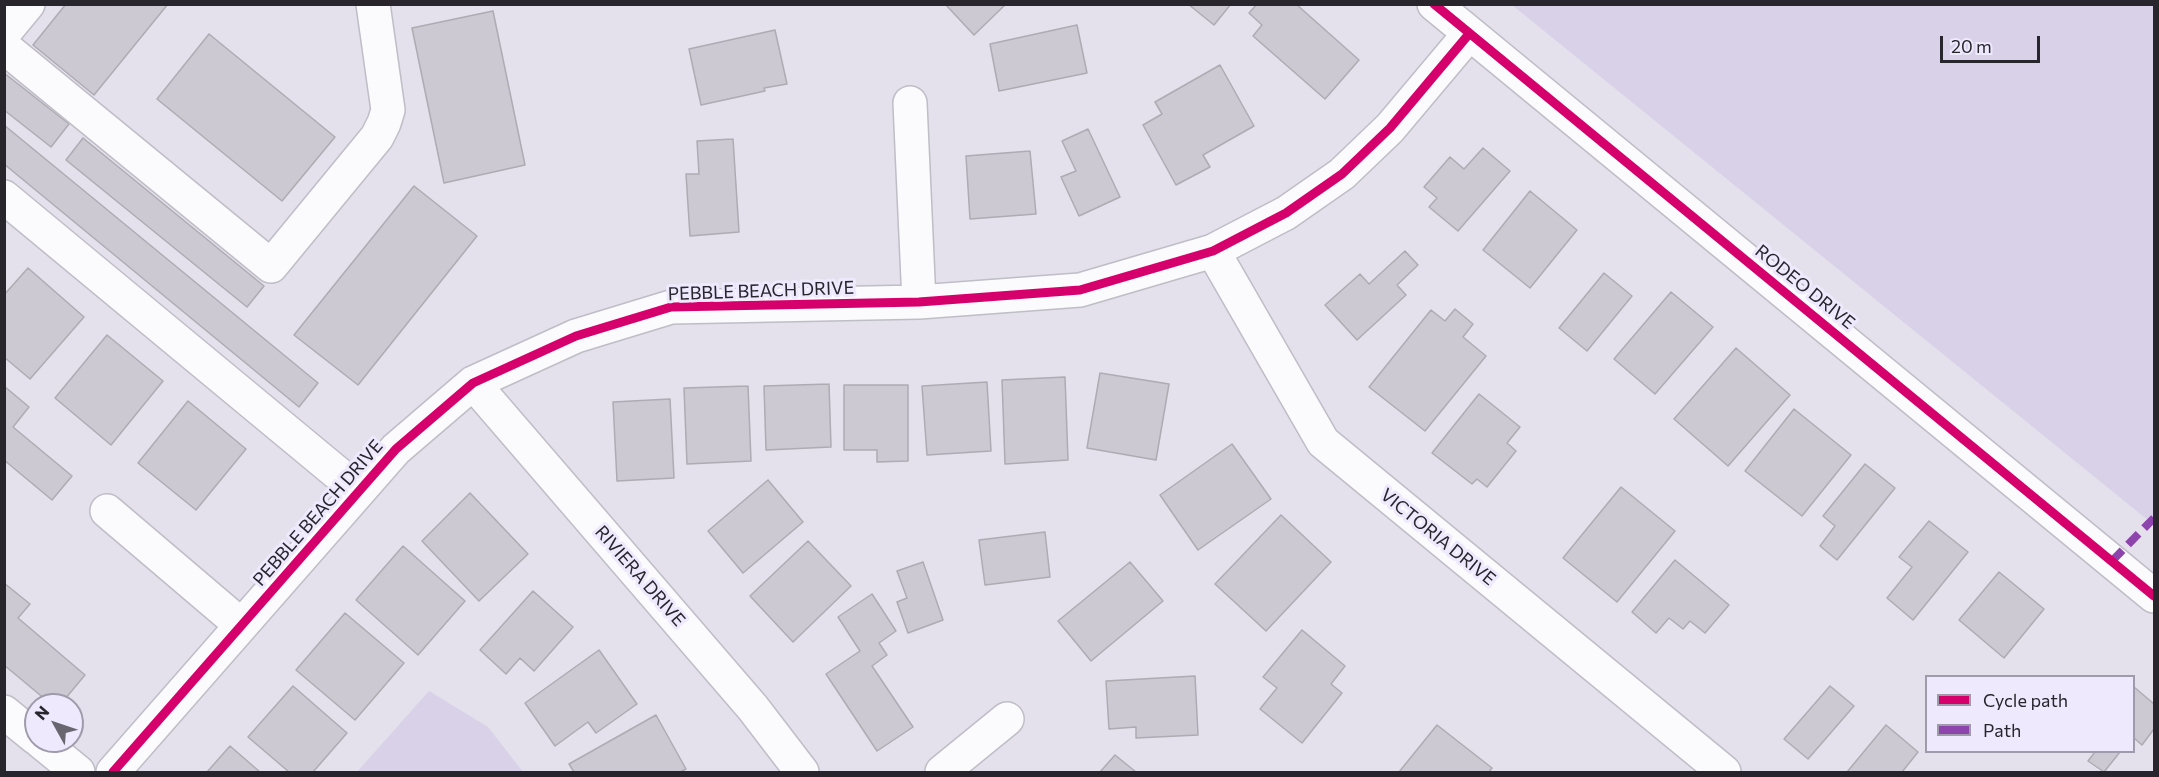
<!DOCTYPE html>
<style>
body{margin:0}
#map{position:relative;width:2159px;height:777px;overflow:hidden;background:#e4e0ec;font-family:Commissioner,sans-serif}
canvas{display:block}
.frame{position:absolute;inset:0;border:6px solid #28252d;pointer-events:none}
.legend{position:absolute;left:1925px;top:675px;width:210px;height:78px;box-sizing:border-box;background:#efe9fd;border:2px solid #9f9baa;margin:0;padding:8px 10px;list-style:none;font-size:18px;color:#28252d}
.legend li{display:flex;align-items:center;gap:12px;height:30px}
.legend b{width:30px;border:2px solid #9f9baa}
.north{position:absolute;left:24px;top:693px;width:60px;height:60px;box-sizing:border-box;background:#efe9fd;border:2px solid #9f9baa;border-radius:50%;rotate:310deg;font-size:16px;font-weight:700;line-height:24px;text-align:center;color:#28252d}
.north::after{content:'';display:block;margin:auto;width:21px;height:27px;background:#6a6670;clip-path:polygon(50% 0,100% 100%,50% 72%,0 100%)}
.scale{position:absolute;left:1940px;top:36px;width:100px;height:27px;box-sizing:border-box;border:3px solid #28252d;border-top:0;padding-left:8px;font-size:18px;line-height:21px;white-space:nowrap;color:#28252d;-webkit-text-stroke:4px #efe9fd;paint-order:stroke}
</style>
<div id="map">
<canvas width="2159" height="777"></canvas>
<div class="frame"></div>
<ul class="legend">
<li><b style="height:8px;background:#d6006c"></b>Cycle path</li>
<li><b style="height:8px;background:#8e44ad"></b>Path</li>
</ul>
<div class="north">N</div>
<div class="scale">20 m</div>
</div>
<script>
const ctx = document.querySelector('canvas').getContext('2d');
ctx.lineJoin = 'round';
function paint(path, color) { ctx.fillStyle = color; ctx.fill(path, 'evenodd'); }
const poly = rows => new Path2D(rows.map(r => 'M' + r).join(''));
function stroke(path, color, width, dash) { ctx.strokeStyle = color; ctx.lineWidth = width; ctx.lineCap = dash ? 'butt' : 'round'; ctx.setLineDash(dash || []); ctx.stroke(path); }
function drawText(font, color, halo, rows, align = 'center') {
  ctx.font = font + ' Commissioner,sans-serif'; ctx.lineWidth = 6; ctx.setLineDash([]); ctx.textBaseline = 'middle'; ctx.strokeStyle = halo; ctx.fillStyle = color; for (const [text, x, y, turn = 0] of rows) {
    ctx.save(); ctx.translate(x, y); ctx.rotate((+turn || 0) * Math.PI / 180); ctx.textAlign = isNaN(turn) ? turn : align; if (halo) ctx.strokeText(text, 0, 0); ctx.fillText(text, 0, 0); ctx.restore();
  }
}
const green = poly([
 [1512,5,2154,5,2154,525],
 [429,691,488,727,523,772,357,772]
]);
const building = poly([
 [66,4,168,4,94,95,33,45,66,4],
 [945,4,1006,4,974,35,945,4],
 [1188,4,1231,4,1214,25,1188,4],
 [1257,4,1296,4,1359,60,1325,99,1253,36,1262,25,1249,13,1257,4],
 [493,11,525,165,444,183,412,28,493,11],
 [1077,25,1087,73,999,91,990,44,1077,25],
 [775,30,787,84,764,88,765,91,701,105,689,49,775,30],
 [209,34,335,137,282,201,157,99,209,34],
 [1220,65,1254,126,1203,155,1210,167,1176,185,1143,125,1162,114,1155,102,1220,65],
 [4,73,69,124,51,147,4,110,4,73],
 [4,125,318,383,299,407,4,164,4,125],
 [1088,129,1120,197,1079,216,1061,177,1076,171,1062,141,1088,129],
 [83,138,264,286,247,307,66,160,83,138],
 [733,139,739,232,690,236,686,174,699,174,697,141,733,139],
 [1483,148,1510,171,1458,231,1429,207,1437,198,1424,187,1450,157,1464,169,1483,148],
 [1030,151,1036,214,970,219,966,156,1030,151],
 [414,186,477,236,358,385,294,335,414,186],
 [1530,191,1577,230,1530,288,1483,250,1530,191],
 [1405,251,1418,265,1397,285,1406,295,1357,340,1325,305,1360,274,1369,284,1405,251],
 [28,268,84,317,30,379,4,357,4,295,28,268],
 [1604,273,1632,296,1587,351,1559,328,1604,273],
 [1671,292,1713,327,1655,394,1614,359,1671,292],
 [1455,309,1473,324,1463,337,1486,356,1425,431,1369,387,1431,310,1445,321,1455,309],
 [107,335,163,381,111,445,55,398,107,335],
 [1736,348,1790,395,1728,466,1674,419,1736,348],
 [1100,373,1169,384,1156,460,1087,448,1100,373],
 [1065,377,1068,460,1005,464,1002,380,1065,377],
 [987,382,991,451,927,455,922,386,987,382],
 [829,384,831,447,766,450,764,386,829,384],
 [844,385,908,385,908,461,877,462,877,450,844,450,844,385],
 [4,386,29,407,13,427,72,476,52,500,4,460,4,386],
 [748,386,751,461,687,464,684,388,748,386],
 [1479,394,1520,427,1507,443,1516,451,1487,487,1477,479,1472,484,1432,453,1479,394],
 [670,399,674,478,617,481,613,402,670,399],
 [188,401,246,449,196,510,138,463,188,401],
 [1794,409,1851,455,1802,516,1745,471,1794,409],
 [1232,444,1271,499,1198,550,1160,495,1232,444],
 [1865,464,1895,488,1837,560,1820,546,1835,526,1823,516,1865,464],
 [768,480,803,522,743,573,708,531,768,480],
 [1621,487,1675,531,1617,602,1563,558,1621,487],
 [470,493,528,554,479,601,422,541,470,493],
 [1281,515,1331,562,1266,631,1215,584,1281,515],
 [1929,521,1968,552,1913,620,1887,598,1912,567,1899,557,1929,521],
 [1045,532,1050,577,985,585,979,540,1045,532],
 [808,541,851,586,793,642,750,596,808,541],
 [403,546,465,601,418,655,356,600,403,546],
 [1675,560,1729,605,1705,633,1690,621,1683,629,1669,618,1656,633,1632,612,1675,560],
 [923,562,943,620,908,633,897,602,907,598,897,571,923,562],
 [1130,562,1163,601,1091,661,1058,621,1130,562],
 [1999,572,2044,609,2004,658,1959,620,1999,572],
 [4,583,30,604,18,618,85,675,60,705,52,705,4,665,4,583],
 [533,591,573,627,534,671,520,658,506,674,480,650,533,591],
 [872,594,896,631,879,643,887,655,872,666,913,727,877,751,826,674,860,651,838,617,872,594],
 [345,613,404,663,355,720,296,670,345,613],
 [1302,630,1345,666,1331,684,1342,693,1302,743,1260,709,1277,688,1263,677,1302,630],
 [599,650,637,704,596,733,588,722,555,746,525,703,599,650],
 [1195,676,1198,735,1136,738,1136,727,1109,729,1106,681,1195,676],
 [293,686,347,733,313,772,289,772,248,737,293,686],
 [1830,686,1854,706,1808,759,1784,739,1830,686],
 [2134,687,2154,704,2154,729,2142,745,2134,738,2134,687],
 [656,715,686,769,680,772,574,772,569,764,656,715],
 [1437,725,1492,768,1489,772,1399,772,1437,725],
 [1886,725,1918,752,1902,772,1847,772,1886,725],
 [230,746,260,772,207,772,230,746],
 [2095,752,2120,752,2104,772,2088,761,2095,752],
 [1115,755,1136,772,1100,772,1115,755]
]);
const minor = poly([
 [1434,4,2154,596],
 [4,33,28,4],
 [4,47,271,266,377,137,384,123,388,110,373,4],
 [910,103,919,302],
 [4,197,359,491],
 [1213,251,1323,442,1724,772],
 [473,383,753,708,802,772],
 [107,511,241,625],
 [4,712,36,738],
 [40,741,78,772],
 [113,772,396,449,473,383,576,336,671,307,919,302,1080,290,1213,251,1286,213,1342,174,1390,128,1469,34],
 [942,772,1007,719]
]);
const quiet = poly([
 [2112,561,2154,518]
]);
const cycleway = poly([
 [1434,4,2154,596],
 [113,772,396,449,473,383,576,336,671,307,919,302,1080,290,1213,251,1286,213,1342,174,1390,128,1469,34]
]);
const streetNames = [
 ["RODEO DRIVE",1805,287,39],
 ["PEBBLE BEACH DRIVE",761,291,-2],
 ["PEBBLE BEACH DRIVE",318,513,-49],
 ["VICTORIA DRIVE",1438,537,39],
 ["RIVIERA DRIVE",640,576,49]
];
paint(green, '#d8d1e8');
paint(building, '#ccc9d2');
stroke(building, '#aeabb3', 1.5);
stroke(minor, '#bfbdc6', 36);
stroke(minor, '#fbfafc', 33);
stroke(quiet, '#8e44ad', 8, [15, 8]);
stroke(cycleway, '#d6006c', 9);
drawText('18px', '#28252d', '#efe9fd', streetNames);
</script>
